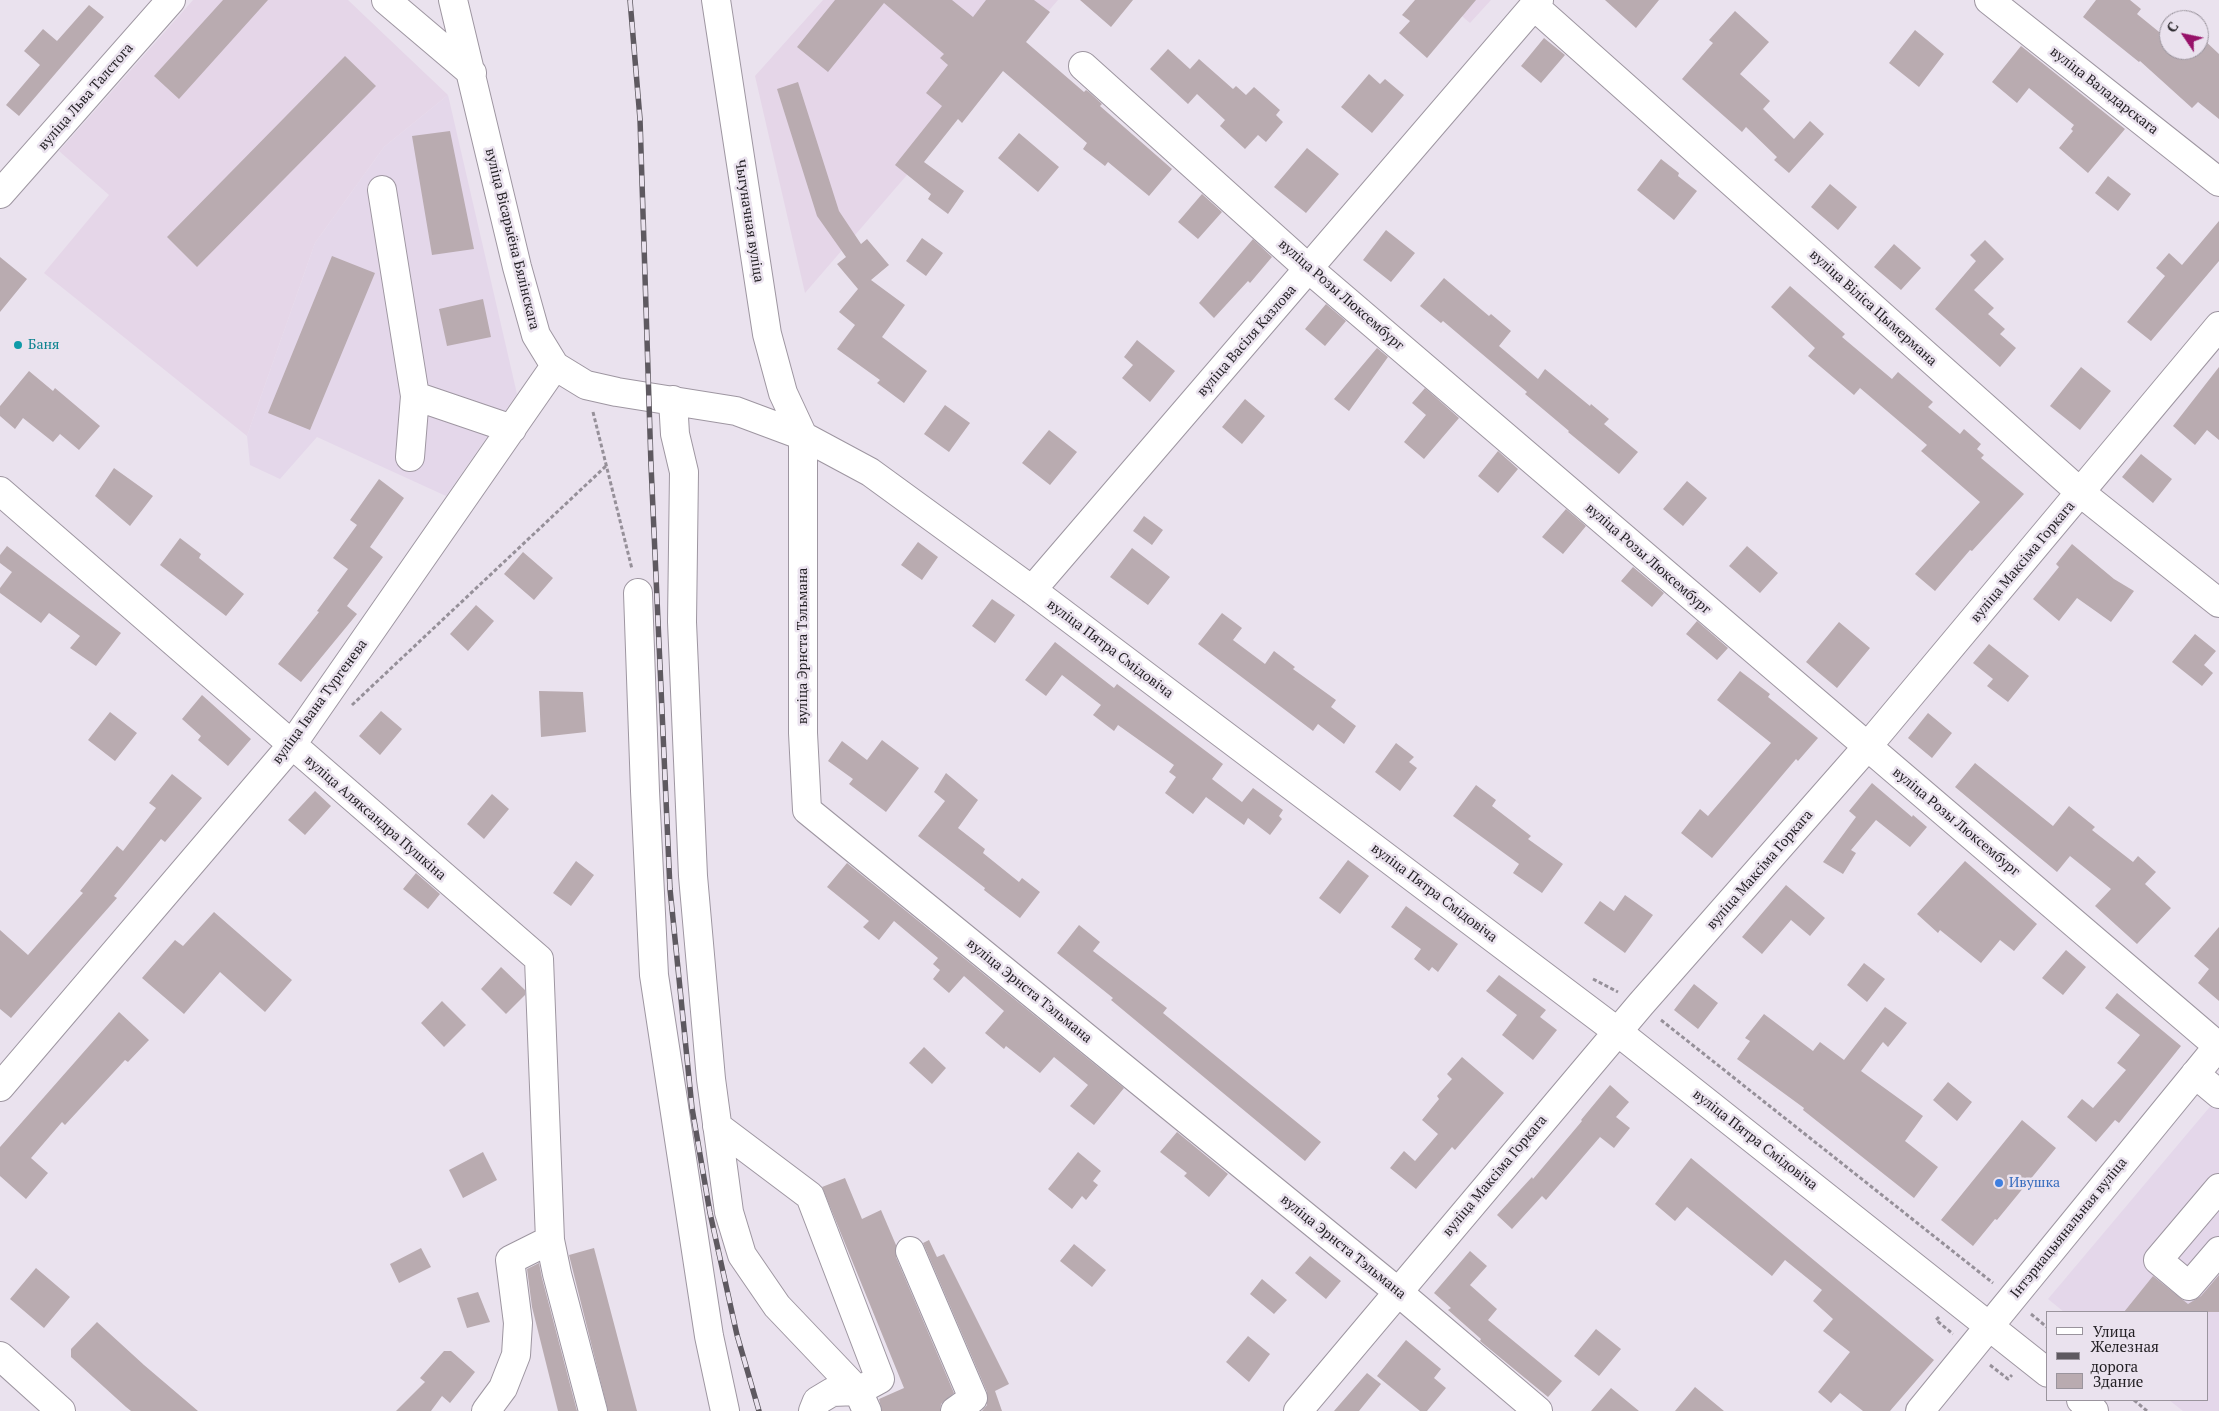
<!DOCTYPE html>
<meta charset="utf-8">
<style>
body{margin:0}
#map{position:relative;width:2219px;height:1411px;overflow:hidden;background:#eae2ee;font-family:"PT Serif",serif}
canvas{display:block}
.legend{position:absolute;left:2046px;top:1311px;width:162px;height:90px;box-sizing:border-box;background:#eae2ee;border:1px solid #9a949d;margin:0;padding:6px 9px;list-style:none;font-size:15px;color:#221f23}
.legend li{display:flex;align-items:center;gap:10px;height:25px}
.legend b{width:25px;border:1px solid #9a949d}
.north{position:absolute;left:2159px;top:10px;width:50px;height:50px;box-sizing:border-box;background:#eae2ee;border:1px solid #9a949d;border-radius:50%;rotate:304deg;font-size:14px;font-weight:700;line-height:20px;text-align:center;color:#221f23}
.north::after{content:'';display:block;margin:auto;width:18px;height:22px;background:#971269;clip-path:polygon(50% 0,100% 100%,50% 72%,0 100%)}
</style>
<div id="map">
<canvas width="2219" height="1411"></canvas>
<ul class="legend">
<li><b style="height:6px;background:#fff"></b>Улица</li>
<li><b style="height:6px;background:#5e5960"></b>Железная дорога</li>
<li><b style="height:14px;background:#b9abb0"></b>Здание</li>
</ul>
<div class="north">С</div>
</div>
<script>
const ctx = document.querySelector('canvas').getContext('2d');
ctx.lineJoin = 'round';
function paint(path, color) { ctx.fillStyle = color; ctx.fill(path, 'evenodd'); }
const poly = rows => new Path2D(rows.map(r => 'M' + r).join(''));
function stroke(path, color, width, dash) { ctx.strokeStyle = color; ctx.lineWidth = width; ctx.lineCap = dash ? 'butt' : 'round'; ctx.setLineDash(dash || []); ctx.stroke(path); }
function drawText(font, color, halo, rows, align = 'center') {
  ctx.font = font + ' "PT Serif",serif'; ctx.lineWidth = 5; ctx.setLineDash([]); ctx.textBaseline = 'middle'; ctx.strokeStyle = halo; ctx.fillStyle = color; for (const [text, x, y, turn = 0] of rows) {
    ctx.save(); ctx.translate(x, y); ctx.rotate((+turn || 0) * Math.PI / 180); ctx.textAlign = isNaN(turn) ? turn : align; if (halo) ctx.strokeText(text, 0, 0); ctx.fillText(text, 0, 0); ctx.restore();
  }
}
const built = poly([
 [448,95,517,394,446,496,317,437,280,479,250,465,247,436,315,243,384,147],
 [2219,1096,2219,1411,2183,1411,2169,1400,2208,1400,2208,1312,2064,1312,2048,1299]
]);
const industrial = poly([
 [193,0,348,0,448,95,384,147,315,243,247,436,44,273,109,195,59,151],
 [823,0,1058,0,805,293,755,76],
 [1443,0,1491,0,1470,23]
]);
const building = poly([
 [223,0,268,0,179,99,154,76],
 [835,0,952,0,973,17,986,0,1034,0,1050,12,1026,42,1084,92,1086,90,1089,92,1102,104,1100,106,1172,169,1149,196,1108,162,1105,166,1083,149,1087,143,1003,71,962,123,958,119,924,162,964,191,948,214,928,199,931,194,895,165,942,106,926,93,948,65,940,58,944,54,884,3,828,72,797,47],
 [1080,0,1133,0,1111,27],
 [1415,0,1476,0,1427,58,1399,33,1410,21,1402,15],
 [1605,0,1659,0,1636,28],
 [2096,0,2130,0,2141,9,2137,14,2169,40,2169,50,2182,50,2186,53,2189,50,2199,50,2201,37,2219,54,2219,119,2198,102,2192,108,2140,61,2139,62,2083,17],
 [89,5,104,17,19,116,6,105,40,65,24,51,43,29,57,41],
 [1735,11,1769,42,1740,74,1770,101,1763,109,1794,139,1810,121,1824,134,1789,173,1774,160,1777,157,1746,127,1742,132,1682,79,1713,43,1709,40],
 [1915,30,1944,54,1919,87,1889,63],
 [1544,38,1565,55,1541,83,1521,66],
 [2021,46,2125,129,2088,173,2059,148,2073,131,2071,129,2074,125,2029,88,2017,103,1992,82],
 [1168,49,1190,69,1199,59,1233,89,1236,86,1246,95,1254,87,1280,110,1276,115,1283,122,1266,142,1258,135,1245,149,1220,126,1225,120,1197,94,1188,104,1150,69],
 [345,56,376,86,197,267,167,237],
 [1369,74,1380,84,1385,79,1404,95,1372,133,1341,107],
 [798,82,839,211,861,244,867,239,889,265,871,280,905,305,882,337,927,371,904,403,877,383,880,380,837,349,855,325,839,312,858,289,837,264,846,257,817,216,777,89],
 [450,131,474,249,432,255,412,136],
 [1019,133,1059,167,1038,192,998,158],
 [1307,148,1339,174,1306,213,1274,187],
 [1661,159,1679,173,1678,176,1697,191,1674,220,1637,190],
 [2108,176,2131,194,2118,211,2095,193],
 [1830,184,1857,207,1838,230,1811,207],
 [1202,194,1222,212,1198,239,1178,222],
 [2219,221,2219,261,2151,341,2127,322,2165,276,2156,268,2169,253,2182,265],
 [1386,230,1415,253,1391,282,1363,260],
 [922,238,943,253,926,276,906,261],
 [1253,239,1272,257,1250,283,1248,281,1214,318,1199,303],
 [1985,240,2004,259,1974,290,1994,308,1988,314,2005,329,2000,334,2016,348,2000,367,1935,309,1976,261,1970,255],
 [1894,244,1921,268,1901,290,1874,267],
 [332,256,375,273,310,430,268,413],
 [0,257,27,279,0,312],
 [1444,278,1489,316,1491,314,1511,331,1499,346,1538,379,1545,369,1590,406,1591,404,1609,419,1604,424,1638,452,1619,474,1568,432,1569,431,1525,394,1527,392,1443,321,1441,323,1420,306],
 [1790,286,1845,334,1842,337,1892,379,1898,372,1933,402,1928,407,1960,434,1964,429,1981,444,1977,449,1984,455,1981,458,2024,494,1972,551,1970,550,1935,591,1915,574,1980,502,1921,451,1927,445,1860,388,1854,395,1808,356,1815,348,1771,307],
 [483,299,491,337,447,346,439,309],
 [1326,304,1346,321,1325,346,1305,329],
 [1137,340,1175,371,1150,402,1122,378,1133,365,1124,357],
 [1377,348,1388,357,1349,411,1334,399],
 [2081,367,2111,391,2080,430,2050,406],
 [2219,367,2219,440,2207,430,2195,445,2173,426],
 [29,371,53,391,55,388,100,426,79,450,60,434,53,442,23,418,15,429,0,416,0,406],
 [1425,388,1459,418,1424,459,1404,442,1426,415,1412,403],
 [1245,399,1265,416,1242,444,1222,427],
 [945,405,970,423,949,452,924,434],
 [1049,430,1077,452,1050,485,1022,463],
 [1498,451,1518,469,1498,493,1478,476],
 [2141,454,2172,479,2153,503,2122,477],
 [114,468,153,496,130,526,95,496],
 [379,479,404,498,370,547,383,557,347,606,357,614,301,682,278,664,319,612,317,611,348,569,333,558,357,525,350,520],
 [1687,481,1707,498,1683,526,1663,509],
 [1566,509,1586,526,1563,554,1542,537],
 [1144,516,1163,530,1152,545,1133,531],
 [180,538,201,554,199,558,244,594,226,616,160,565],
 [918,542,938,557,922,580,901,565],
 [2072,544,2114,579,2134,591,2111,622,2077,598,2059,621,2033,599,2059,567,2056,564],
 [7,546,121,633,96,666,70,648,80,636,49,613,41,623,0,593,0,588,12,572,0,563,0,555],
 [1747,546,1778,573,1760,593,1729,566],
 [1132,548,1170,577,1148,605,1110,577],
 [523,552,553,578,534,600,504,574],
 [1633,567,1664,593,1652,607,1621,581],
 [992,599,1015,615,995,643,972,626],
 [476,605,494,621,468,651,450,634],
 [1222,613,1242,628,1233,640,1265,664,1274,651,1295,667,1293,669,1336,700,1331,707,1356,726,1344,744,1318,724,1313,731,1198,644],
 [1697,621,1728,648,1717,660,1686,634],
 [1839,622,1870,648,1837,688,1806,662],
 [2195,634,2216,651,2204,665,2213,673,2202,686,2172,662],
 [1055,642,1114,688,1117,684,1223,764,1212,779,1242,802,1253,788,1283,810,1279,816,1282,819,1270,835,1248,818,1244,825,1206,797,1193,814,1165,793,1176,777,1169,772,1174,765,1118,725,1114,731,1093,715,1101,705,1062,675,1046,696,1025,680],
 [1989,644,2029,676,2008,702,1987,686,1993,679,1973,663],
 [1740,671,1770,694,1768,697,1818,738,1798,761,1796,759,1712,858,1681,833,1700,809,1708,816,1771,743,1717,700],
 [539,691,583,692,586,732,541,737],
 [202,695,251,739,228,766,198,740,201,736,182,719],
 [381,711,402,729,380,755,359,736],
 [110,712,137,733,115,761,88,740],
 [1928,713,1952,733,1932,758,1908,738],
 [882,740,919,768,886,812,849,784,853,779,828,761,842,741,867,760],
 [1396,743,1414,757,1409,762,1417,768,1400,791,1375,772],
 [1975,763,2053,826,2069,806,2095,827,2092,830,2133,862,2138,856,2156,872,2145,884,2171,908,2137,944,2095,906,2111,889,2070,856,2057,872,1955,787],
 [946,773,978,800,958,828,985,849,983,853,1019,882,1022,878,1040,892,1020,918,984,890,985,888,918,836,945,801,934,792],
 [172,774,202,798,165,842,161,839,114,896,117,898,11,1018,0,1009,0,930,28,955,83,893,80,891,117,846,123,851,156,808,149,803],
 [1872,783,1912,817,1913,815,1927,827,1910,847,1876,820,1851,850,1856,853,1843,874,1823,862,1856,817,1849,811],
 [1476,785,1496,800,1492,806,1531,836,1528,839,1563,864,1542,893,1513,873,1519,864,1453,816],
 [315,791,331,806,305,835,288,820],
 [492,794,509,809,484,839,467,824],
 [1348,860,1369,876,1340,914,1319,898],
 [576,861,594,875,571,906,553,893],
 [1965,861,2037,924,2014,951,2000,940,1981,963,1940,930,1938,933,1917,914],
 [847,863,1124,1088,1094,1125,1070,1106,1088,1085,1054,1057,1040,1073,1006,1046,1004,1049,985,1033,1004,1011,964,976,949,993,933,979,940,970,933,964,938,958,894,921,879,940,863,927,869,921,827,887],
 [416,873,440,894,428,909,403,889],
 [1786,885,1825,918,1810,936,1791,920,1762,954,1742,937],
 [1625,895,1653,915,1625,953,1584,923,1600,901,1614,911],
 [1406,906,1458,944,1438,972,1432,967,1429,971,1414,959,1421,949,1391,927],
 [214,912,292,980,265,1012,220,972,184,1014,142,978,175,940,183,946],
 [1079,925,1100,942,1093,951,1167,1008,1163,1013,1321,1142,1305,1161,1111,1000,1113,998,1057,953],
 [2219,927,2219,1001,2198,983,2209,969,2194,956],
 [2066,950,2086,967,2063,995,2042,978],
 [1864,963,1885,979,1867,1002,1847,985],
 [501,967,525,990,525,995,506,1014,481,989],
 [1499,975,1546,1010,1540,1017,1557,1030,1533,1060,1502,1035,1517,1015,1486,991],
 [1694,984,1718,1003,1698,1029,1674,1010],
 [2117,993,2181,1046,2119,1123,2115,1120,2096,1142,2067,1117,2082,1099,2093,1108,2126,1070,2117,1063,2140,1035,2105,1008],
 [442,1001,466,1025,444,1047,421,1023],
 [1885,1007,1907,1023,1888,1047,1883,1042,1861,1071,1923,1116,1905,1141,1938,1167,1914,1198,1803,1110,1804,1108,1737,1059,1750,1041,1745,1038,1764,1014,1813,1051,1820,1042,1844,1060],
 [119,1012,149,1040,128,1062,125,1060,65,1125,62,1122,31,1158,48,1173,26,1199,0,1176,0,1147],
 [924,1047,946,1068,932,1084,909,1063],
 [1462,1057,1504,1093,1455,1150,1452,1147,1416,1189,1390,1168,1404,1151,1415,1161,1438,1134,1422,1120,1439,1099,1437,1096,1452,1079,1447,1074],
 [1948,1082,1972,1102,1957,1121,1933,1100],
 [1610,1085,1629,1102,1616,1117,1630,1128,1614,1148,1600,1137,1546,1200,1542,1196,1512,1229,1497,1215,1532,1177,1533,1179,1582,1121,1581,1120],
 [2022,1120,2056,1148,1997,1220,1995,1219,1973,1246,1941,1220],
 [1177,1132,1228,1174,1209,1197,1184,1176,1187,1173,1160,1152],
 [483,1152,497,1180,463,1198,449,1170],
 [1078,1152,1101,1171,1093,1181,1098,1185,1086,1200,1082,1196,1072,1209,1048,1189],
 [1691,1158,1934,1360,1890,1411,1863,1411,1840,1393,1831,1403,1818,1392,1850,1352,1823,1331,1833,1319,1813,1301,1822,1290,1785,1260,1772,1276,1687,1207,1675,1221,1655,1204],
 [845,1178,862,1219,881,1210,896,1245,896,1257,954,1393,941,1404,940,1411,882,1411,879,1399,904,1388,822,1187],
 [929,1240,937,1257,944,1254,1009,1384,995,1391,1002,1411,982,1411,987,1405,987,1392,923,1243],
 [1074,1244,1106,1270,1092,1287,1060,1261],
 [421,1248,431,1267,399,1283,390,1264],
 [594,1248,637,1411,608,1411,569,1255],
 [1470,1251,1487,1266,1470,1285,1497,1309,1488,1320,1562,1381,1548,1397,1480,1341,1481,1339,1448,1310,1451,1308,1434,1293],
 [1310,1256,1341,1281,1326,1299,1295,1273],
 [539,1263,542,1278,577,1411,558,1411,532,1307,527,1269],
 [36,1268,70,1297,44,1328,10,1299],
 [2219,1275,2219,1312,2124,1312,2153,1276,2188,1304,2201,1296],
 [1262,1279,1287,1300,1274,1314,1250,1294],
 [478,1292,490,1322,467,1328,457,1298],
 [97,1322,144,1365,198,1411,131,1411,126,1407,71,1357,71,1349],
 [1596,1329,1621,1349,1599,1376,1574,1356],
 [1248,1336,1270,1354,1249,1382,1226,1362],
 [1406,1340,1441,1369,1434,1378,1446,1388,1427,1411,1420,1411,1377,1376],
 [444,1351,451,1351,475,1372,450,1403,442,1396,431,1411,396,1411,425,1382,420,1378],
 [1367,1373,1381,1384,1359,1411,1334,1411],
 [1695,1387,1724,1411,1675,1411],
 [1611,1388,1639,1411,1591,1411]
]);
const path = poly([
 [593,412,632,569],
 [352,705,606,466],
 [1593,979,1618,992],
 [1661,1020,1993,1283],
 [2031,1314,2048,1328],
 [1939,1317,1936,1320,1953,1334],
 [1990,1365,2008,1379,2012,1375],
 [2134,1400,2147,1411]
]);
const minor = poly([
 [386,0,472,73],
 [453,0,517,267,536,335,555,366,586,385,617,392,736,411,803,436,870,472,1032,590,1618,1032,2048,1373],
 [716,0,767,334,783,393,803,436,803,733,807,810,1397,1291,1538,1411],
 [1989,0,2219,182],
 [1534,6,2081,493,2219,603],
 [1083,66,1309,269,2218,1046],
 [382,190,415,396,512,429],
 [0,194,171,0],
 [673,400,675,434,684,472,682,622,693,876,711,1079,729,1212,742,1255,777,1306,858,1391,880,1379,810,1196,717,1126],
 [410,457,415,396],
 [0,491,539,959,550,1240,557,1274,593,1411],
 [1032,590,1539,0],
 [638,593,645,791,654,975,709,1336,725,1411],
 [2195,1074,2219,1094],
 [0,1087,291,746,555,366],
 [2219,1188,2158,1260,2189,1286,2219,1251],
 [910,1251,973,1398,955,1411],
 [0,1356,61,1411],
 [2081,1400,2094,1411],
 [486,1411,503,1388,516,1355,518,1323,510,1260,550,1240],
 [813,1411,817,1401,832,1392,858,1391,867,1411],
 [1298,1411,1641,1004,1867,747,2219,326],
 [1920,1411,2219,1045]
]);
const rail = poly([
 [630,0,640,119,651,465,670,889,692,1108,710,1213,737,1335,759,1411]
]);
const markers = [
 [18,345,5,"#0f9aa8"],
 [1999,1183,5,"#3f7fe0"]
];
const streetNames = [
 ["вуліца Валадарскага",2104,91,38],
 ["вуліца Льва Талстога",86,97,-49],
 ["Чыгуначная вуліца",749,221,81],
 ["вуліца Вісарыёна Бялінскага",512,239,76],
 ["вуліца Розы Люксембург",1341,295,41],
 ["вуліца Віліса Цымермана",1873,308,42],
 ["вуліца Васіля Казлова",1247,341,-49],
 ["вуліца Розы Люксембург",1648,559,41],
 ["вуліца Максіма Горкага",2023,562,-50],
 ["вуліца Эрнста Тэльмана",803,646,-90],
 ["вуліца Пятра Смідовіча",1110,649,37],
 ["вуліца Івана Тургенева",320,702,-54],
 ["вуліца Аляксандра Пушкіна",375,818,41],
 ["вуліца Розы Люксембург",1956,822,40],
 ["вуліца Максіма Горкага",1760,870,-49],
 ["вуліца Пятра Смідовіча",1434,893,37],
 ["вуліца Эрнста Тэльмана",1029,991,39],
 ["вуліца Пятра Смідовіча",1755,1140,38],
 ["вуліца Максіма Горкага",1495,1176,-50],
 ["Інтэрнацыянальная вуліца",2069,1228,-51],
 ["вуліца Эрнста Тэльмана",1343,1247,39]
];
const cultureNames = [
 ["Баня",28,345]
];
const shopNames = [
 ["Ивушка",2009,1183]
];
paint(built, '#e4d7ea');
paint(industrial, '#e5d6e8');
paint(building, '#b9abb0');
stroke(minor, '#9e96a1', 30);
stroke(path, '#969099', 3, [4, 2.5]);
stroke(minor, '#fff', 28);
stroke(rail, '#5e5960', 5.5);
stroke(rail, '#eae2ee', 4, [11]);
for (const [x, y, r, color] of markers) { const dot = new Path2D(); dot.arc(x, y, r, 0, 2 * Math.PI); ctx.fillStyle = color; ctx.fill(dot); stroke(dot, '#eae2ee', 2); }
drawText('14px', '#221f23', '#eae2ee', streetNames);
drawText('14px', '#0d838f', '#eae2ee', cultureNames, 'left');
drawText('14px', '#366cbe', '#eae2ee', shopNames, 'left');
</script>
